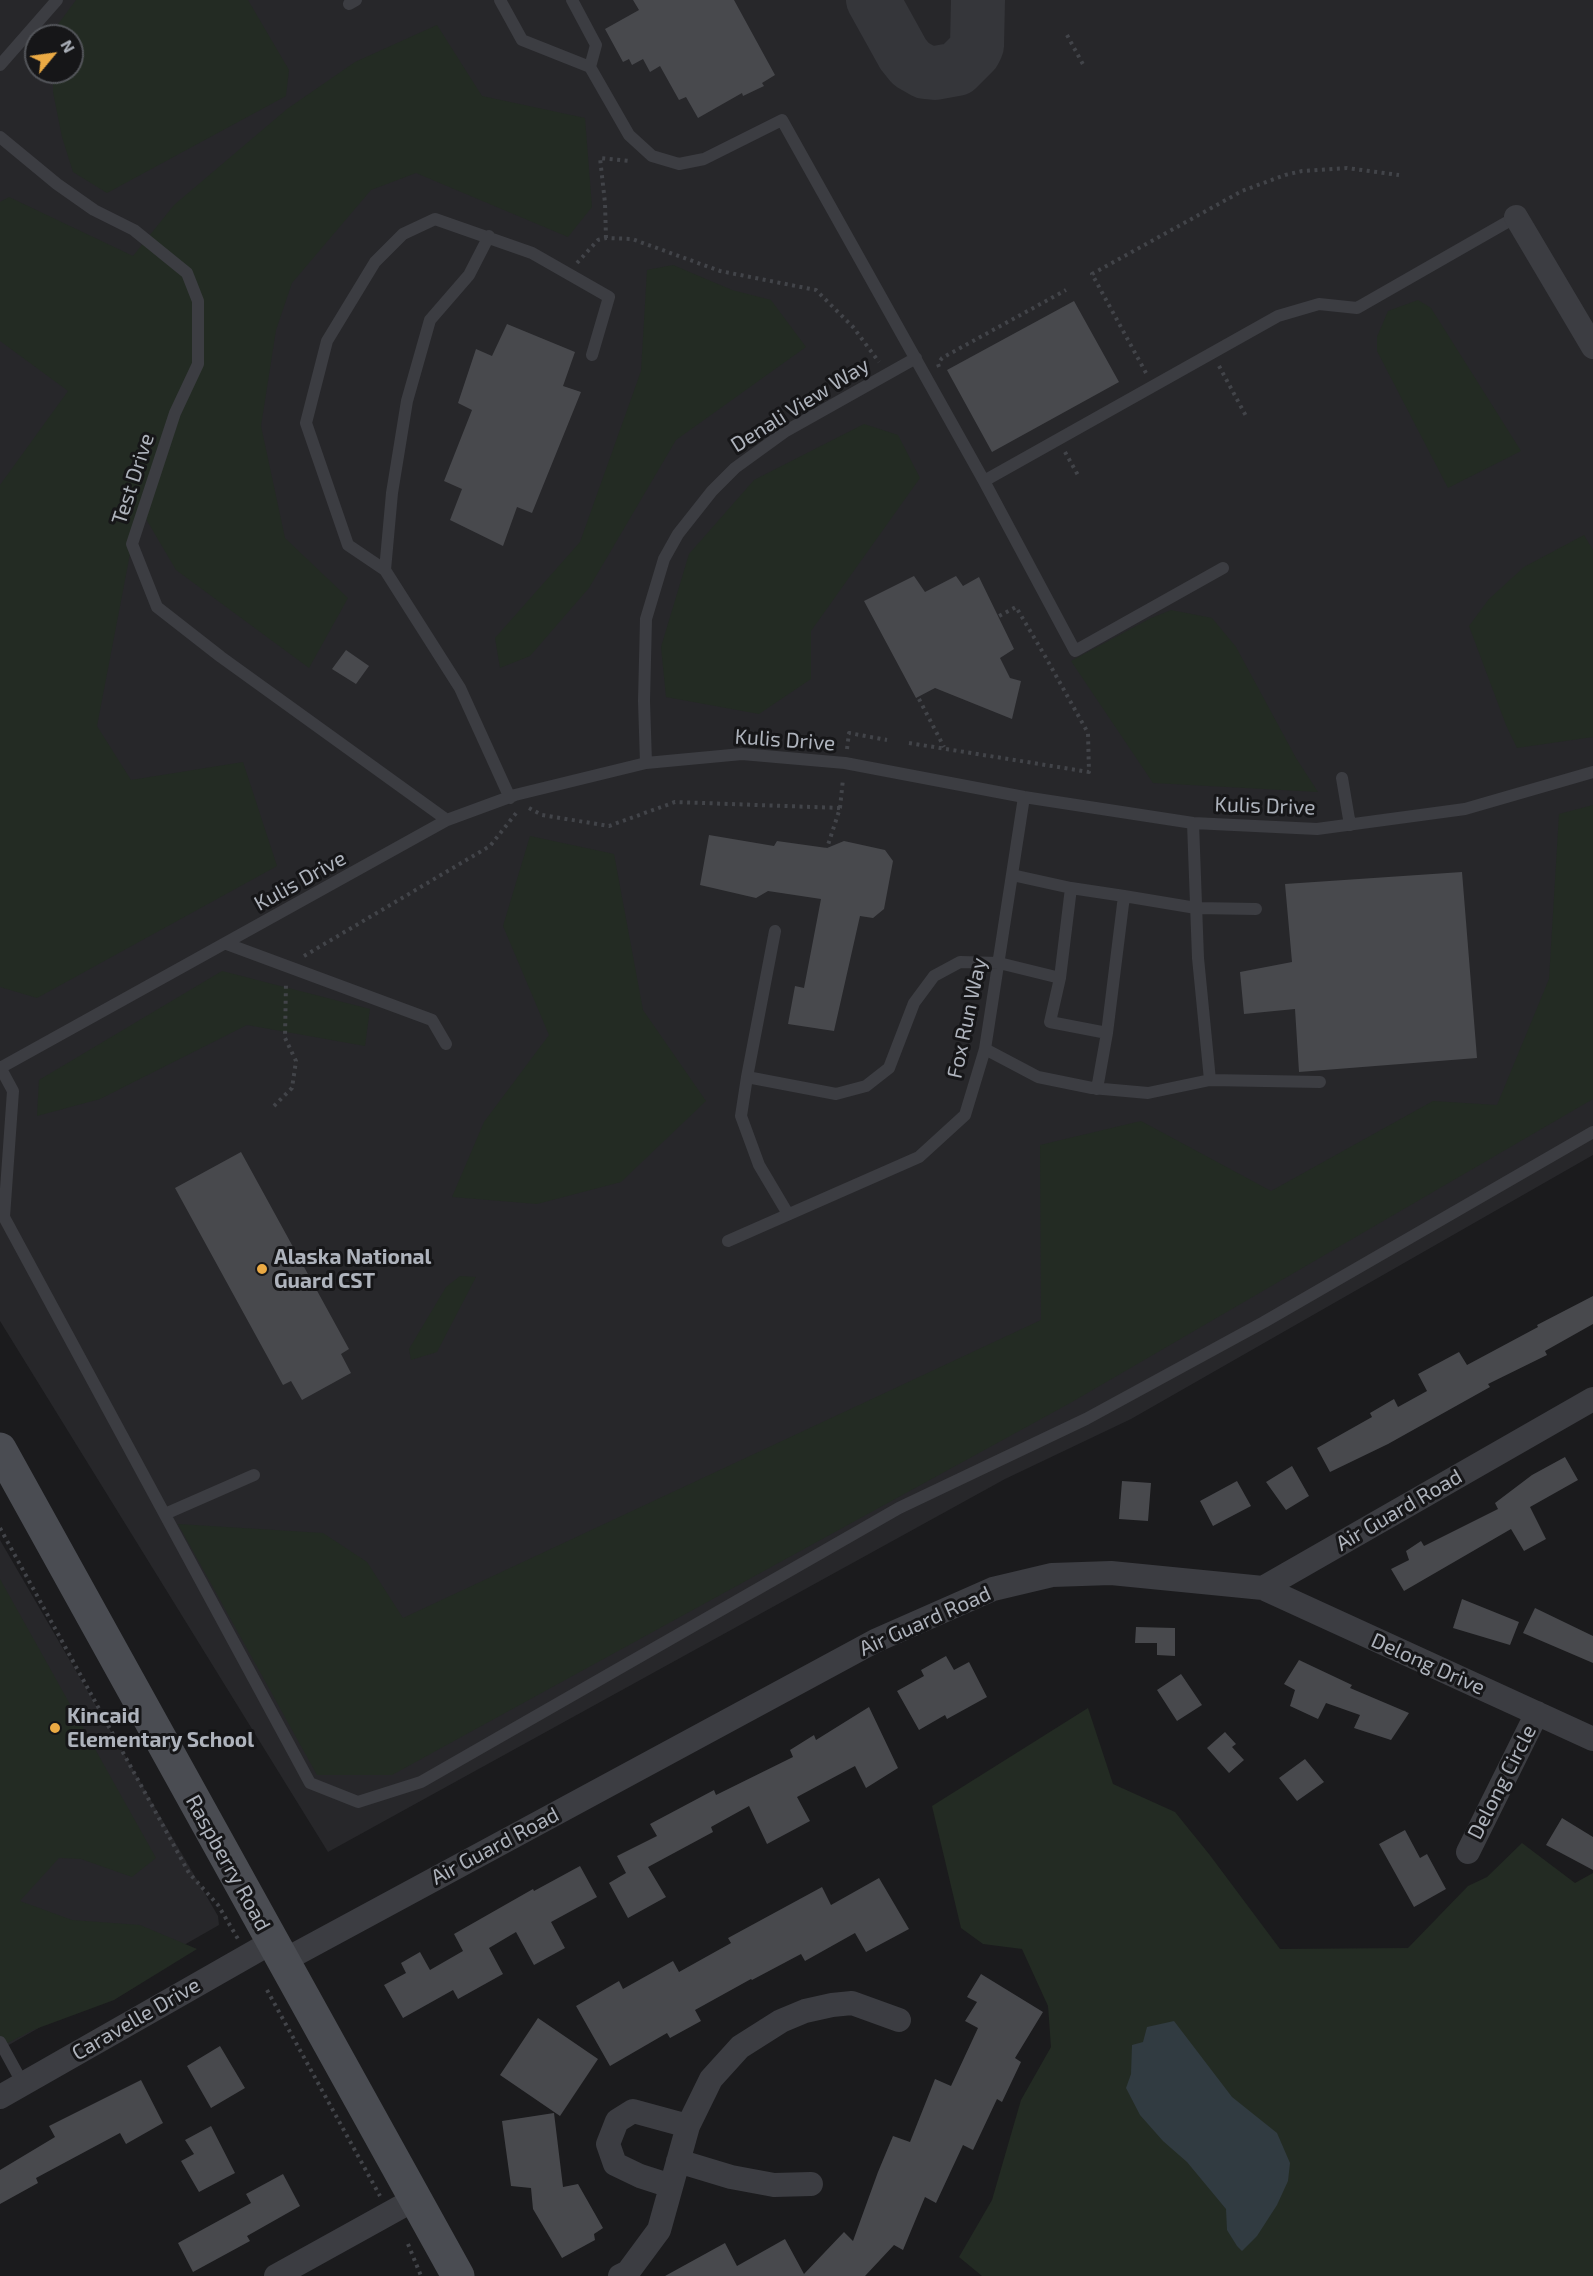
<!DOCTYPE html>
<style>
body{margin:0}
#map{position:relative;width:1593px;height:2276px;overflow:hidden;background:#1b1b1d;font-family:"Exo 2",sans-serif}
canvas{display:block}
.north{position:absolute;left:24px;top:24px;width:60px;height:60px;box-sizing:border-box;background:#161618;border:2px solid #53555a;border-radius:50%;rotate:61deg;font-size:16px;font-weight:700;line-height:24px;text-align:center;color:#aeb3bc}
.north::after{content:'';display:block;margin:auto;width:21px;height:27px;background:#ebaa44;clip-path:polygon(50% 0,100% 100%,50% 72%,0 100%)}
</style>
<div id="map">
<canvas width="1593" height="2276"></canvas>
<div class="north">N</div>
</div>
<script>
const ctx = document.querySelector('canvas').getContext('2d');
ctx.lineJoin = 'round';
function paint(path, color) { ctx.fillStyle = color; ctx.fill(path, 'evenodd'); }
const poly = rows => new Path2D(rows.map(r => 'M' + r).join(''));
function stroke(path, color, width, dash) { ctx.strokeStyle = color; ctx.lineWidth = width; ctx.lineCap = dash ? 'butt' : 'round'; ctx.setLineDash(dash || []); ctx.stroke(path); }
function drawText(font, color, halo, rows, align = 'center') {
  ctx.font = font + ' "Exo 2",sans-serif'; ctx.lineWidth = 6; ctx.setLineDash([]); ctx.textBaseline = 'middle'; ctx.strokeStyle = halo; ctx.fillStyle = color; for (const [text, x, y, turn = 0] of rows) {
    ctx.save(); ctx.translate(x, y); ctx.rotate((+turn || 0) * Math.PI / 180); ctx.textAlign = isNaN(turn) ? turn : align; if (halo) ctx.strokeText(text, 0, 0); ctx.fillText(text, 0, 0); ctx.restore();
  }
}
const built = poly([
 [0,0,1593,0,1593,1155,1131,1419,1005,1479,328,1852,0,1321],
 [36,36,72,36,72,72,36,72],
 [0,1540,218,1916,219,1925,0,2050]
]);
const green = poly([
 [76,0,248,0,289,70,286,96,107,193,73,172,62,137,53,92,53,72,72,72,72,36,55,36,56,27],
 [437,25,482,96,585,118,592,207,568,237,416,173,371,190,292,283,276,330,261,426,285,538,348,598,309,668,176,570,139,507,97,726,131,780,243,762,277,866,37,998,0,987,0,485,68,391,0,341,0,202,9,197,133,256,174,205,287,109,355,62],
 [673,265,732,290,771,300,806,347,676,440,589,588,530,656,500,668,495,638,580,542,641,371,647,270],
 [1418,300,1431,308,1521,451,1448,488,1377,351,1377,337,1388,311],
 [864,424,898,435,920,478,811,631,811,679,759,714,666,697,661,647,689,554,754,480],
 [1584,535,1593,550,1593,737,1517,748,1506,725,1469,626,1489,599,1524,567],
 [1171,610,1212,618,1236,647,1296,758,1318,792,1153,783,1071,661,1151,618],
 [1593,805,1593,1099,1072,1402,392,1775,317,1775,178,1524,323,1533,367,1562,403,1618,1041,1320,1040,1145,1141,1121,1271,1191,1433,1101,1497,1105,1549,979,1559,814],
 [530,836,614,854,643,1010,706,1101,621,1182,537,1204,452,1197,484,1122,549,1035,503,926],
 [222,971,370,1009,365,1046,247,1025,100,1099,37,1116,39,1080],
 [460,1276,476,1277,437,1352,411,1360,409,1349,446,1287],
 [0,1579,156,1858,132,1877,81,1859,59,1858,20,1901,72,1920,140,1925,197,1949,114,2000,33,2030,0,2047],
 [1088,1708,1113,1784,1175,1812,1209,1854,1280,1949,1408,1948,1468,1886,1487,1877,1522,1843,1575,1883,1593,1873,1593,2276,982,2276,959,2257,992,2200,1021,2100,1051,2047,1048,2006,1022,1949,983,1944,961,1928,932,1806]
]);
const water = poly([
 [1174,2021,1232,2097,1277,2133,1290,2163,1288,2181,1277,2205,1257,2236,1242,2251,1237,2246,1227,2230,1226,2209,1187,2162,1163,2141,1140,2115,1126,2088,1131,2074,1132,2045,1143,2042,1147,2027]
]);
const taxiway = poly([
 [873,0,903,54,911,64,925,72,935,73,957,69,974,52,977,46,978,0]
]);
const building = poly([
 [633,0,734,0,775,75,762,83,764,86,743,96,742,93,698,118,686,97,679,100,660,66,650,72,643,59,632,65,629,59,623,62,605,29,639,10],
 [1074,301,1119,382,992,452,947,370],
 [507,324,575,352,563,386,581,392,532,513,517,507,503,546,450,520,462,489,444,481,472,410,458,403,476,349,492,356],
 [914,576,925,592,956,576,963,586,979,577,1014,649,1000,658,1010,678,1021,681,1012,719,935,688,916,698,864,601],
 [346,650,369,666,356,684,332,669],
 [709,835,774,846,777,841,827,848,844,841,885,850,893,861,884,909,873,918,860,916,834,1031,788,1024,795,986,804,988,821,899,768,891,756,898,700,885],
 [1462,872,1477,1058,1299,1072,1295,1009,1244,1014,1240,972,1292,962,1285,884],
 [241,1152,349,1349,341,1354,351,1373,302,1400,291,1381,283,1385,175,1188],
 [1593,1296,1593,1324,1545,1351,1547,1355,1488,1384,1490,1387,1388,1444,1330,1472,1317,1448,1372,1417,1370,1413,1394,1399,1398,1407,1427,1391,1418,1374,1459,1352,1467,1365,1538,1327,1537,1325],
 [1565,1457,1578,1480,1530,1507,1546,1539,1524,1551,1511,1529,1404,1591,1391,1569,1409,1560,1406,1551,1421,1541,1424,1546,1498,1509,1495,1503,1532,1475],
 [1292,1466,1309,1496,1286,1510,1266,1482],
 [1122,1481,1151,1483,1148,1521,1119,1519],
 [1237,1481,1251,1506,1213,1526,1200,1501],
 [1462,1599,1519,1622,1510,1645,1453,1628],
 [1535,1608,1593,1636,1593,1663,1523,1633],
 [1136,1627,1175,1628,1175,1656,1157,1655,1157,1643,1135,1643],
 [946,1656,954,1670,969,1662,987,1697,947,1719,945,1715,919,1730,897,1691,924,1676,921,1670],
 [1299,1660,1352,1685,1350,1688,1409,1713,1391,1740,1354,1728,1360,1715,1326,1703,1318,1719,1290,1706,1295,1690,1284,1684],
 [1181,1674,1202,1705,1177,1721,1157,1690],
 [869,1707,898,1768,866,1788,855,1766,797,1797,810,1821,767,1844,749,1806,711,1827,713,1832,648,1867,666,1897,628,1918,609,1883,626,1873,617,1856,657,1836,650,1824,714,1790,716,1795,793,1757,790,1750,814,1735,816,1740],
 [1225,1732,1236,1744,1232,1747,1244,1760,1229,1773,1207,1748],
 [1305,1759,1324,1782,1297,1801,1279,1778],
 [1562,1818,1593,1837,1593,1870,1546,1845],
 [1405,1830,1420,1858,1427,1854,1446,1889,1414,1907,1379,1844],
 [580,1866,597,1897,551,1922,565,1948,534,1965,516,1932,489,1948,503,1974,458,1999,453,1990,403,2018,384,1985,406,1973,401,1963,420,1952,430,1970,463,1951,454,1934,533,1889,534,1891],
 [879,1878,909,1929,866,1952,855,1933,805,1961,801,1954,752,1980,751,1979,695,2010,701,2021,670,2038,667,2033,610,2066,576,2006,619,1981,623,1989,673,1961,679,1972,731,1943,728,1938,822,1887,831,1905],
 [981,1974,1043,2012,1015,2058,1021,2062,1002,2102,997,2099,973,2150,963,2145,936,2203,925,2197,903,2250,894,2245,865,2276,665,2276,725,2243,737,2266,785,2239,804,2274,844,2232,853,2241,878,2172,893,2136,910,2142,935,2079,951,2086,978,2028,965,2021,977,2002,967,1997],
 [538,2018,598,2059,560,2116,500,2075],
 [220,2046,245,2088,211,2108,187,2066],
 [141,2080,163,2123,126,2144,120,2133,36,2178,38,2183,0,2204,0,2170,55,2137,49,2126],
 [554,2113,563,2187,578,2184,603,2228,594,2234,595,2240,562,2258,533,2209,531,2188,511,2186,502,2121],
 [211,2126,235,2173,199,2192,181,2161,194,2154,185,2140],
 [283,2174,300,2206,247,2236,250,2241,193,2272,178,2243,251,2203,246,2194]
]);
const path = poly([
 [1067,35,1085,68],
 [606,238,605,203,600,158,630,161],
 [577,263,598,240,606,238,632,239,720,271,816,290,853,327,879,362],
 [1219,366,1246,416],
 [939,367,938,364,942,358,1066,290],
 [1146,373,1092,274,1242,191,1285,175,1302,171,1347,168,1399,175],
 [1065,452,1079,477],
 [919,699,944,747],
 [909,743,1089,772,1088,733,1045,656,1016,607,999,616],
 [847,749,849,733,887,740],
 [529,808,542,815,609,826,675,802,840,808,827,848],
 [840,808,843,779],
 [304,956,490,846,517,812],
 [274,1106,292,1088,296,1061,285,1038,286,982],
 [0,1528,189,1873,218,1905,238,1939],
 [267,1990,380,2196],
 [408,2244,421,2276]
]);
const service = poly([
 [500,0,522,40,590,67,629,135,652,156,679,164,704,159,782,120,984,481,1075,651,1223,568],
 [572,0,596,45,590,67],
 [349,4,356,0],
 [0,65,57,0],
 [0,137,57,184,94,210,134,230,187,273,198,301,198,364,175,413,132,544,157,607,221,657,447,820],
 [984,481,1278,316,1319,304,1357,308,1516,217],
 [385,570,392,493,407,401,430,320,469,275,489,236],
 [646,763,644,701,646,619,664,559,678,534,712,491,735,468,786,431,916,358],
 [1342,778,1350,825],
 [510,798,460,688,385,570,348,545,306,423,327,341,375,262,403,234,435,219,532,253,609,297,592,355],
 [1012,875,1071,888],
 [1124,896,1196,908,1256,909],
 [775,931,747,1077,836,1094,866,1086,889,1068,914,1003,934,976,960,962,999,963,1060,978],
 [227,944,432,1020,446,1044],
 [985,1049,1038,1077,1092,1088,1148,1093,1210,1080,1198,958,1193,823],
 [0,1067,13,1091,4,1217,310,1783,358,1802,421,1782,899,1508,1086,1419,1264,1322,1593,1132],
 [0,1068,447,820,515,795,646,763,742,754,845,763,1024,797,1193,823,1317,829,1465,809,1593,772],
 [747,1077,741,1116,759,1165,788,1214],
 [1210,1080,1320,1082],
 [1097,1089,1107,1033,1124,896,1071,888,1060,978,1050,1022,1107,1033],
 [728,1241,919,1157,965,1115,985,1049,1024,797],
 [165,1514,254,1475],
 [0,2042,23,2084]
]);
const minor = poly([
 [1516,217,1593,347],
 [1263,1588,1593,1739],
 [1468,1852,1537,1713],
 [283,1961,875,1641,993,1589,1052,1575,1111,1573,1263,1588,1593,1399],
 [0,2097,272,1942],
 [678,2161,731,2177,774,2185,811,2184],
 [671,2186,640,2176,615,2164,608,2144,617,2121,633,2111,688,2126],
 [276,2276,415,2199],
 [620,2276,628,2272,659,2230,688,2126,711,2079,740,2047,781,2021,805,2011,832,2005,852,2003,899,2020]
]);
const secondary = poly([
 [0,1449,458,2276]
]);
const markers = [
 [262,1269,6,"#ebaa44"],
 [55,1728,6,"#ebaa44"]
];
const streetNames = [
 ["Denali View Way",800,405,-32],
 ["Test Drive",133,479,-72],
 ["Kulis Drive",785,740,4],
 ["Kulis Drive",1265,806,2],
 ["Kulis Drive",300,881,-29],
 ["Fox Run Way",967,1018,-78],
 ["Air Guard Road",1399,1510,-30],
 ["Air Guard Road",925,1621,-24],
 ["Delong Drive",1428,1664,24],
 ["Delong Circle",1502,1782,-63],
 ["Air Guard Road",495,1846,-28],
 ["Raspberry Road",228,1863,61],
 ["Caravelle Drive",136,2019,-30]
];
const poiNames = [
 ["Alaska National",274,1257],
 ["Guard CST",274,1281],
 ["Kincaid",67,1716],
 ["Elementary School",67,1740]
];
paint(built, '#27272a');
paint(green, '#232b23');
paint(water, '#313b41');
stroke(taxiway, '#35363a', 54);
paint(building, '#48494d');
stroke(path, '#424449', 4, [3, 4.5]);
stroke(service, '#3c3d42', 12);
stroke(minor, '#3c3d42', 24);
stroke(secondary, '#4a4c52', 33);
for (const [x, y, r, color] of markers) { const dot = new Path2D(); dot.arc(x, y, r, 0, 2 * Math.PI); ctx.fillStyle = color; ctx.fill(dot); stroke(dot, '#161618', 2); }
drawText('21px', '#aeb3bc', '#161618', streetNames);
drawText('bold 21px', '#aeb3bc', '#161618', poiNames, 'left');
</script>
